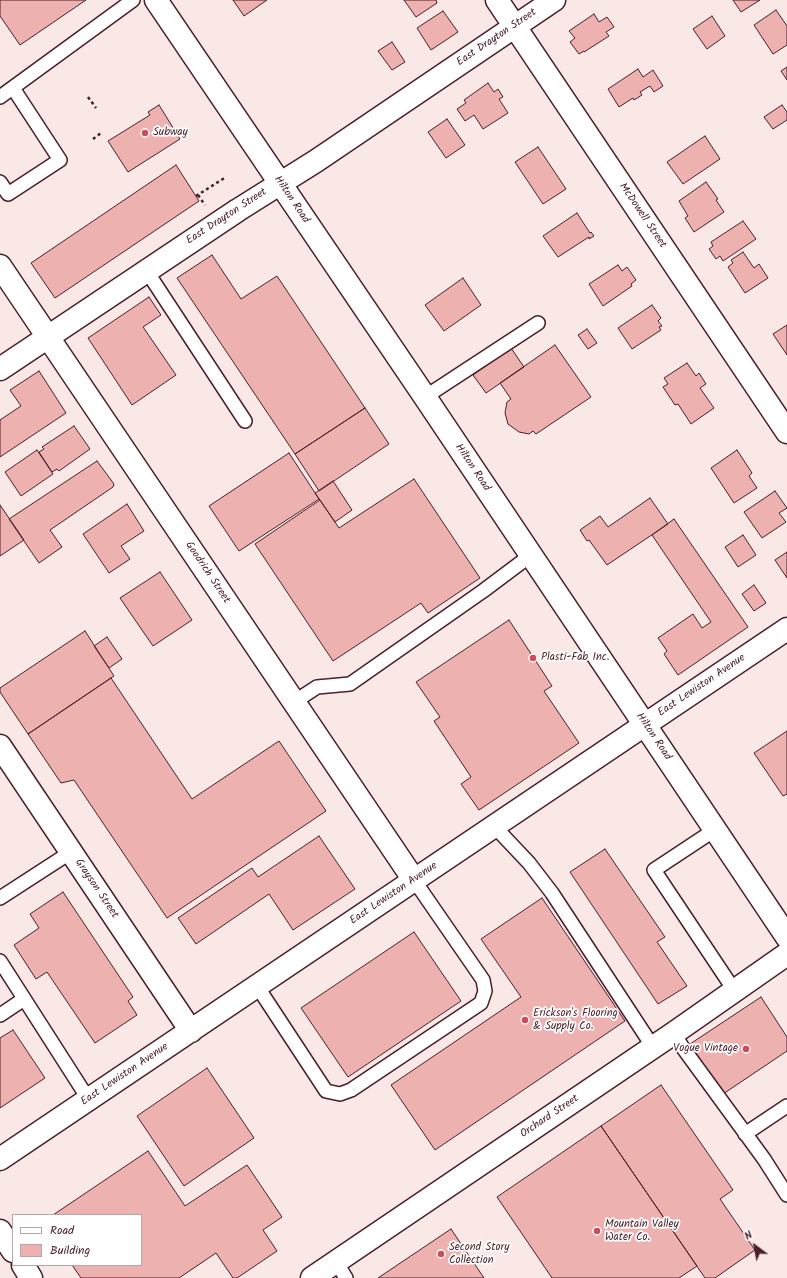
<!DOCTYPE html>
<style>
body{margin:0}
#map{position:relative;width:787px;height:1278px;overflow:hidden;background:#fae8e7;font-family:Kalam,sans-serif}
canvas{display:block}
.legend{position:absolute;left:12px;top:1214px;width:130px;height:52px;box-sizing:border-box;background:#fff;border:1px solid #b7a5aa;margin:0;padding:5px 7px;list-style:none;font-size:12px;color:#4a1f2b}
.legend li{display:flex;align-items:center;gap:8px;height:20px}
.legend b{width:20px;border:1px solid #b7a5aa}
.north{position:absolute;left:735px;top:1226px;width:40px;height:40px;-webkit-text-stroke:3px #fff;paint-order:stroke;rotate:328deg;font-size:11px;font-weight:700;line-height:16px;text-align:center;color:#4a1f2b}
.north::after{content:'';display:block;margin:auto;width:14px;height:18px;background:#4a1f2b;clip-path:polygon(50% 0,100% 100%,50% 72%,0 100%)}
</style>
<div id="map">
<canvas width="787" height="1278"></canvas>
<ul class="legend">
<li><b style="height:5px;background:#fff"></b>Road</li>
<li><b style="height:11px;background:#edb1b0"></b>Building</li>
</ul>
<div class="north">N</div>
</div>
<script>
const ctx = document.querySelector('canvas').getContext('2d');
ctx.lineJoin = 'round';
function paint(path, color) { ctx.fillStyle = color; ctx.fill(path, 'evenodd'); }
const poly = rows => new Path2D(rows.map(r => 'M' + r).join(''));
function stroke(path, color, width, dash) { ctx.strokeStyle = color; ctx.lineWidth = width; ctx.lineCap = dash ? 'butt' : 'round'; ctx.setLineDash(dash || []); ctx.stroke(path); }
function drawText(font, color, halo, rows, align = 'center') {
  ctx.font = font + ' Kalam,sans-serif'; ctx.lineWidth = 3.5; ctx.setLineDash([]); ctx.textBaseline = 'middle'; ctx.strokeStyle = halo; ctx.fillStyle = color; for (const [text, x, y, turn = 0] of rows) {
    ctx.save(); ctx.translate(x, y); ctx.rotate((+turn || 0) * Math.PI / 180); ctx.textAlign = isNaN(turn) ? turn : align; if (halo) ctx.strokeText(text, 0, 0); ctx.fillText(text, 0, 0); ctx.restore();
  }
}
const building = poly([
 [0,0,86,0,20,45,0,16,0,0],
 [233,0,267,0,244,16,233,0],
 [404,0,436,0,437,3,416,17,404,0],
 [733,0,760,0,741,12,733,0],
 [776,10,787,26,787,45,773,54,754,25,776,10],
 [443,11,458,32,431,50,417,28,443,11],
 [594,14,599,22,607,17,614,27,606,32,609,36,584,52,584,51,579,54,570,42,575,38,569,31,594,14],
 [712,16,725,36,707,49,693,29,712,16],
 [392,42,405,62,392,70,378,51,392,42],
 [787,67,787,80,781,71,787,67],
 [638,69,643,77,653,70,663,86,654,92,650,86,640,92,642,95,634,100,633,98,619,107,608,89,638,69],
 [488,83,494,92,498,89,503,97,499,99,508,113,483,129,474,115,465,121,457,109,466,103,464,100,488,83],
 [159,105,180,139,128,172,108,141,150,115,148,112,159,105],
 [782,105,787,112,787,120,773,129,764,117,782,105],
 [447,119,465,145,446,158,428,132,447,119],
 [705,136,720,159,683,184,667,162,705,136],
 [538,147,566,189,543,204,515,162,538,147],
 [176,165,199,201,55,298,31,263,176,165],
 [706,182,718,199,716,200,724,212,694,232,685,218,688,216,679,201,706,182],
 [577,213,590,233,591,232,594,236,589,239,589,237,558,257,543,236,577,213],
 [743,221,756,239,723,261,720,256,716,259,709,249,713,246,711,242,743,221],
 [743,252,754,268,759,264,768,278,745,293,728,267,733,263,731,260,743,252],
 [212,255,241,299,277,276,365,408,295,454,177,278,212,255],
 [618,265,622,271,627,267,636,280,631,284,632,286,603,306,589,284,618,265],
 [463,278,481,305,444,331,425,305,463,278],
 [149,297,161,315,143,327,176,375,132,405,88,338,149,297],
 [652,305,661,318,658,321,662,326,659,327,661,330,632,349,618,328,652,305],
 [787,325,787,355,773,334,787,325],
 [587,329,597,343,588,349,578,335,587,329],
 [555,345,591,397,536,434,533,431,529,434,519,432,508,424,505,413,507,402,511,399,500,383,555,345],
 [511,348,524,367,486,393,473,375,511,348],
 [687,363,696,376,699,373,706,384,700,388,714,408,691,424,678,404,675,405,663,387,668,384,664,378,687,363],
 [39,371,66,413,0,457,0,420,21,406,10,390,39,371],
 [365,408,389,444,319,491,295,454,365,408],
 [74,426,90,449,59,471,57,469,52,472,39,452,44,449,42,447,74,426],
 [37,450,53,474,21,496,5,472,37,450],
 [737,450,752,473,749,476,757,488,734,503,711,468,737,450],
 [289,453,319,499,239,551,209,506,289,453],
 [97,461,114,484,113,487,50,530,62,547,39,563,9,519,97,461],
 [414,479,480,578,428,613,421,603,333,661,255,544,320,500,339,528,414,479],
 [333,481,352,510,335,522,315,493,333,481],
 [775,491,787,508,779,513,786,522,762,538,744,512,775,491],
 [650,498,668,524,607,565,589,540,587,541,580,530,600,516,608,527,650,498],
 [127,504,144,531,121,546,130,559,109,573,83,534,127,504],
 [0,505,24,540,0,556,0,505],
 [674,519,748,627,678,675,664,654,667,651,658,638,693,614,702,628,711,622,652,535,674,519],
 [743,535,756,555,738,567,725,547,743,535],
 [787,552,787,578,775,560,787,552],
 [160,572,192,620,153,646,120,598,160,572],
 [754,585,766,603,754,611,742,594,754,585],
 [509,620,552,686,544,691,579,743,479,810,461,784,471,777,434,721,440,717,416,682,509,620],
 [85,631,114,676,28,734,0,692,0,688,85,631],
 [107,637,122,659,109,668,94,646,107,637],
 [111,678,192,799,279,741,326,811,167,918,74,780,61,783,28,734,111,678],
 [787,731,787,794,783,796,754,753,787,731],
 [319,836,355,889,293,930,269,894,196,944,178,918,252,868,258,877,319,836],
 [605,849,665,937,657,942,687,986,658,1004,570,872,605,849],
 [63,892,133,997,128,1001,137,1015,95,1043,47,972,36,979,14,945,39,928,30,914,63,892],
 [542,898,625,1021,435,1150,391,1085,521,997,481,939,542,898],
 [414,932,461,1001,348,1077,301,1008,414,932],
 [761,997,787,1037,787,1051,723,1094,690,1044,761,997],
 [13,1030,45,1078,0,1108,0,1038,13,1030],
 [207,1068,254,1138,184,1186,137,1116,207,1068],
 [661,1085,733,1190,720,1199,755,1250,715,1278,705,1278,601,1126,661,1085],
 [601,1126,697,1266,679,1278,552,1278,497,1197,601,1126],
 [148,1151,185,1206,247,1165,282,1217,263,1230,277,1251,237,1278,233,1278,216,1253,179,1278,81,1278,72,1265,141,1265,141,1215,53,1215,148,1151],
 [451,1229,484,1278,378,1278,451,1229]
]);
const path = poly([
 [88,97,96,108],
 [93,139,101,133],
 [198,195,205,205],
 [196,196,226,177]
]);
const service = poly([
 [0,97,133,0],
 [0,182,8,194,60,160,13,88],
 [146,270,245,421],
 [425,397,538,323],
 [294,702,317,687,350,684,483,591,531,555],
 [494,826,529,863,552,893,653,1047],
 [716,829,654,870,734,990],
 [0,898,71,852],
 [0,961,89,1100],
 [257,986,326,1091,340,1094,351,1090,481,1003,485,991,483,980,414,880],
 [0,1015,24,999],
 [674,1033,683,1048,764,1159,787,1195],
 [745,1134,787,1106],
 [336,1262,346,1278]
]);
const minor = poly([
 [497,0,787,432],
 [0,266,414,880],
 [0,369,238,210,316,161,554,0],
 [0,746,191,1031],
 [0,1159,787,629],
 [0,1231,13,1251],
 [23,1265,31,1278],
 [312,1278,674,1033,787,954]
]);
const tertiary = poly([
 [156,0,425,397,787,937]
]);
const markers = [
 [145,133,4,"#d1495b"],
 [533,658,4,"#d1495b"],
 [525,1020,4,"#d1495b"],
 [746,1049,4,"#d1495b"],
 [597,1231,4,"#d1495b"],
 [441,1254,4,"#d1495b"]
];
const streetNames = [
 ["East Drayton Street",497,38,-34],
 ["Hilton Road",291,200,56],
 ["McDowell Street",642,216,56],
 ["East Drayton Street",227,217,-33],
 ["Hilton Road",472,468,56],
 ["Goodrich Street",207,573,56],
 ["East Lewiston Avenue",702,686,-34],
 ["Hilton Road",653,737,56],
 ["Grayson Street",96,889,56],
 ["East Lewiston Avenue",394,894,-34],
 ["East Lewiston Avenue",125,1075,-34],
 ["Orchard Street",550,1117,-34]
];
const poiNames = [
 ["Subway",153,133],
 ["Plasti-Fab Inc.",541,658],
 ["Erickson's Flooring",533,1014],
 ["& Supply Co.",533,1027],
 ["Vogue Vintage",738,1049,"right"],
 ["Mountain Valley",605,1225],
 ["Water Co.",605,1238],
 ["Second Story",449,1248],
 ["Collection",449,1261]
];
paint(building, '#edb1b0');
stroke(building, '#4a1f2b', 1);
stroke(service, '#4a1f2b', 16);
stroke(minor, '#4a1f2b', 25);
stroke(tertiary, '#4a1f2b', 25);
stroke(path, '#4a1f2b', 2.5, [3, 3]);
stroke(service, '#fff', 13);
stroke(minor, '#fff', 22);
stroke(tertiary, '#fff', 22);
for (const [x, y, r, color] of markers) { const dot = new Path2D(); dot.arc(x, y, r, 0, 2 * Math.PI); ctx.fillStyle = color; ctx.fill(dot); stroke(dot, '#fff', 1.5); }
drawText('11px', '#4a1f2b', '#fff', streetNames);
drawText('11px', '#4a1f2b', '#fff', poiNames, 'left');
</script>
